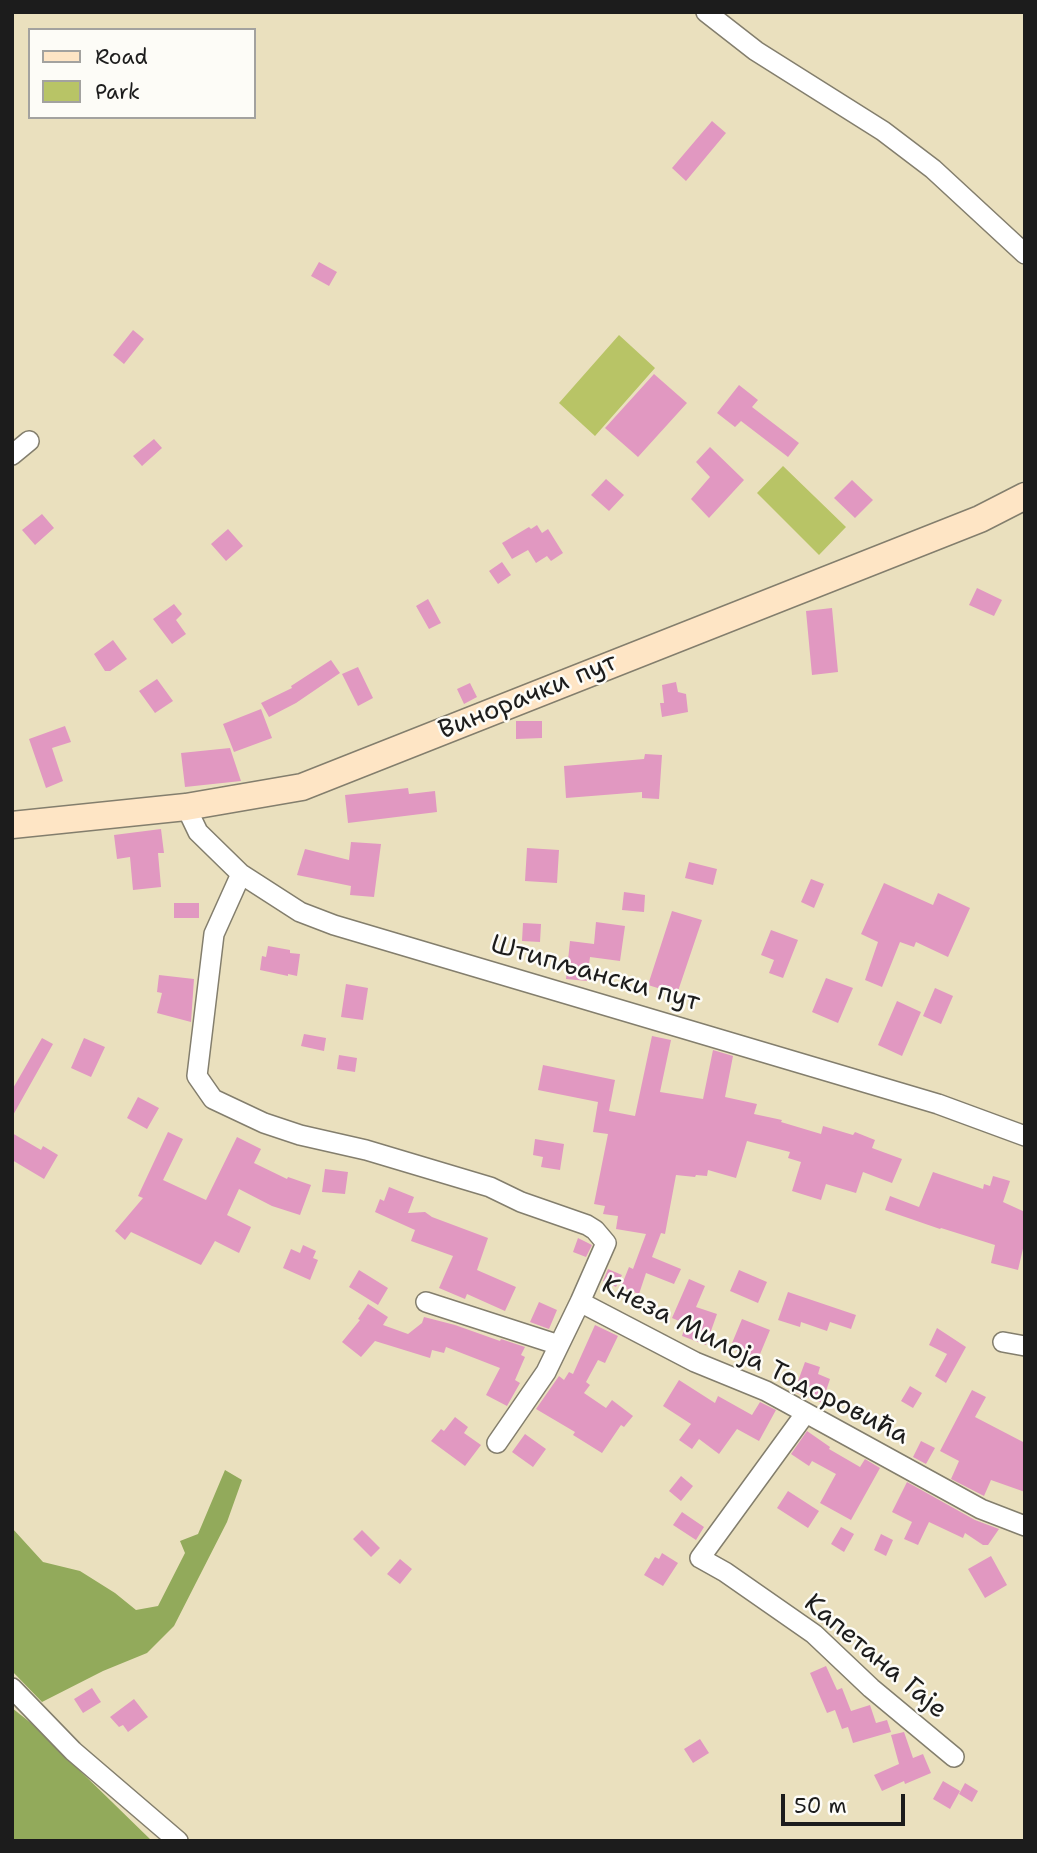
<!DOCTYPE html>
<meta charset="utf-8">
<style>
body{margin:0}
#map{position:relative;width:1037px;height:1853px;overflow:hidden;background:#eae0be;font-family:"Shantell Sans",sans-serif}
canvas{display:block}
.frame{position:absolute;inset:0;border:14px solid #1c1c1c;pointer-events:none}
.legend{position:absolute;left:28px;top:28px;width:228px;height:91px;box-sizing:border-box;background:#fdfcf7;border:2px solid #a3a29f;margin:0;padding:9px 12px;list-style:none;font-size:21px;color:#1c1c1c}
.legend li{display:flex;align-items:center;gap:14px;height:35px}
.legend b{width:35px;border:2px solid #a3a29f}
.scale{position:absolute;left:781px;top:1794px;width:124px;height:32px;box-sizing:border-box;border:4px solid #1c1c1c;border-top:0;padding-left:9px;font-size:21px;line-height:24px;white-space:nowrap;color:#1c1c1c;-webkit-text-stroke:5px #fdfcf7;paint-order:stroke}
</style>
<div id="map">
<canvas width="1037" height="1853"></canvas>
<div class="frame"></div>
<ul class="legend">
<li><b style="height:9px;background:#fee5c5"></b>Road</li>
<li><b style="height:19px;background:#b8c466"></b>Park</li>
</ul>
<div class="scale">50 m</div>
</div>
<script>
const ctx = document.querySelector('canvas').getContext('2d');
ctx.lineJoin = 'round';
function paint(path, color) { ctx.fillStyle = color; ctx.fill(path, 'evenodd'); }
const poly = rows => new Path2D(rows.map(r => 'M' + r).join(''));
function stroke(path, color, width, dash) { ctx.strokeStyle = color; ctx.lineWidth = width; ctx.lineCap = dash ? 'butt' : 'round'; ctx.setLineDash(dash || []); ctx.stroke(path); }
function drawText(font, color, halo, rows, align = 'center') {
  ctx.font = font + ' "Shantell Sans",sans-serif'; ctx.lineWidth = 5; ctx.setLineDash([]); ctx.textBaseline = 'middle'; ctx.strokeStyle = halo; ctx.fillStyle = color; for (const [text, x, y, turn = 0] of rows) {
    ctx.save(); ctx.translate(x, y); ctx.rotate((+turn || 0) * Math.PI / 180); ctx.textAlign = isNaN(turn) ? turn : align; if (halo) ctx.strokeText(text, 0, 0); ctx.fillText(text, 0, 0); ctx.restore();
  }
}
const green = poly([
 [619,335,655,368,595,436,559,403],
 [783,466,846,527,819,555,757,493]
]);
const forest = poly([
 [225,1470,242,1480,227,1522,174,1626,147,1653,103,1671,42,1702,12,1671,12,1528,43,1562,80,1571,115,1593,136,1610,158,1606,185,1553,180,1541,198,1534],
 [12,1708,31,1723,152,1841,12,1841]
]);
const building = poly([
 [712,121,726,133,686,181,672,168],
 [319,262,337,272,329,286,311,276],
 [133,330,144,339,124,364,113,355],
 [654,374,687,403,638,457,605,428],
 [739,385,758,400,752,407,799,443,788,457,741,421,735,427,717,413],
 [154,439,162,448,142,466,133,456],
 [710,447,744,480,709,518,691,499,710,477,696,462],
 [606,479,624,495,609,511,591,495],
 [852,480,873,500,855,518,834,498],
 [42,514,54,528,35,545,22,530],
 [537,525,542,533,548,529,563,553,551,561,547,556,536,563,528,550,512,559,502,543,529,527,531,529],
 [228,529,243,546,226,561,211,544],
 [502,562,511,575,498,584,489,571],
 [977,588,1002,600,994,616,969,605],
 [428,599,441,623,429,629,416,606],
 [174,604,182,614,176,620,186,634,172,644,153,619],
 [832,608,838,672,812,675,806,611],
 [113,640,127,659,110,671,105,671,94,654],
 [331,660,340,673,296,703,269,717,261,703,292,688,291,686],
 [358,667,373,698,358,706,342,674],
 [157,679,173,701,155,713,139,691],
 [676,682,678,692,686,694,688,712,662,717,660,703,664,703,662,685],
 [470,683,477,697,464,704,457,689],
 [261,709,272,738,234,752,223,724],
 [516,721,542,721,542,738,516,739],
 [65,726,71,742,52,748,63,781,46,788,29,739],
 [230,748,241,781,185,787,181,753],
 [645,754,662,755,659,799,642,798,642,792,566,798,564,766,644,759],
 [408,788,409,794,435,791,437,812,348,823,345,795],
 [161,829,164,853,158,853,161,887,133,890,130,857,117,859,114,835],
 [351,842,381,844,374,897,350,895,351,886,297,875,305,849,349,860],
 [527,848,559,850,557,883,525,881],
 [689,862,717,869,713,885,685,878],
 [811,879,824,884,814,908,801,902],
 [884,883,933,905,938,893,970,908,948,957,916,942,914,947,900,942,882,987,865,980,878,942,861,934],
 [624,892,645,895,644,912,622,910],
 [174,903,199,903,199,918,174,918],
 [672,911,702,920,677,994,648,985],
 [596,922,625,926,620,961,590,957,587,981,566,979,570,941,594,944],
 [523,923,541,924,540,942,522,941],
 [771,930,798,940,783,978,769,973,774,960,761,955],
 [268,946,290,950,290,953,300,954,297,976,288,974,288,976,260,970,262,956,266,957],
 [159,975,194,979,191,1022,157,1013,162,993,157,992],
 [826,978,853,988,838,1023,812,1012],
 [346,984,368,988,363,1020,341,1017],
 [935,988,953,996,941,1024,923,1016],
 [897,1001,921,1012,902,1056,878,1045],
 [304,1034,326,1038,324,1051,301,1046],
 [652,1036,671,1040,660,1092,703,1099,713,1050,733,1056,725,1097,757,1104,754,1114,782,1120,781,1122,821,1134,823,1126,853,1135,855,1132,875,1140,872,1148,902,1159,892,1183,863,1172,856,1193,826,1184,821,1200,792,1191,801,1162,788,1158,790,1152,747,1141,736,1178,708,1170,707,1176,696,1175,695,1177,676,1175,665,1234,661,1233,652,1257,681,1269,674,1284,646,1273,639,1294,621,1287,629,1267,633,1269,646,1234,616,1229,618,1216,603,1214,605,1206,594,1204,608,1134,593,1132,598,1102,538,1090,543,1065,615,1080,609,1111,635,1116],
 [42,1038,53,1044,12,1117,12,1090],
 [84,1038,105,1047,91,1077,71,1068],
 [339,1055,357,1058,355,1072,337,1069],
 [138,1097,159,1108,147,1129,127,1118],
 [168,1132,183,1139,163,1180,206,1200,237,1137,261,1149,254,1163,287,1179,288,1177,311,1185,300,1215,272,1206,239,1189,227,1215,251,1227,239,1253,215,1241,201,1265,131,1232,125,1240,115,1231,143,1198,138,1196],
 [12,1133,41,1150,43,1146,58,1155,44,1179,12,1160],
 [535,1139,564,1144,560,1170,541,1167,543,1157,533,1155],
 [325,1169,348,1172,345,1194,322,1192],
 [933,1172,983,1189,984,1184,990,1186,993,1176,1010,1181,1003,1202,1025,1212,1025,1240,1018,1270,991,1263,995,1245,941,1228,940,1229,885,1210,890,1196,919,1207],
 [389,1187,414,1197,408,1213,425,1212,432,1217,488,1238,477,1270,516,1287,505,1311,467,1294,465,1299,439,1288,453,1256,411,1241,415,1230,375,1212,380,1199,384,1201],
 [578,1238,592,1245,586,1257,573,1252],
 [303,1245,316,1251,313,1258,318,1260,310,1280,283,1268,291,1249,300,1253],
 [608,1269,622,1275,616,1287,603,1281],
 [359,1270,388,1288,378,1305,349,1287],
 [739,1270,767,1282,758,1303,730,1291],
 [689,1279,705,1286,696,1307,717,1314,706,1345,682,1336,686,1324,672,1318],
 [788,1292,856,1315,851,1329,830,1322,827,1331,801,1322,800,1327,778,1320],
 [539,1302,557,1310,549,1329,530,1322],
 [368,1304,388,1317,383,1325,408,1334,422,1323,424,1317,455,1325,500,1341,501,1339,525,1347,521,1355,525,1357,515,1380,520,1383,507,1406,486,1395,500,1368,446,1347,444,1353,432,1350,430,1358,375,1341,361,1357,342,1342,360,1320,358,1319],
 [742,1319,770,1330,758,1359,730,1348],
 [595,1325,618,1336,605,1363,598,1360,586,1382,590,1385,584,1393,606,1408,612,1400,633,1416,624,1427,621,1425,602,1453,573,1435,575,1432,536,1409,559,1376,564,1380,569,1372,573,1374],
 [937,1328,966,1347,946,1383,935,1376,947,1354,929,1345],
 [805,1362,820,1367,818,1374,830,1379,822,1403,794,1392],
 [679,1380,715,1403,718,1396,752,1415,760,1402,776,1410,759,1441,737,1429,719,1454,699,1439,692,1449,679,1440,691,1424,663,1406],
 [910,1386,922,1393,913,1408,901,1401],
 [972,1390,986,1397,975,1417,1025,1443,1025,1492,991,1480,984,1496,951,1479,959,1461,940,1451],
 [455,1417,468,1427,464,1433,481,1445,465,1466,431,1441,441,1429,444,1431],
 [807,1431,830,1447,829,1449,860,1467,865,1459,880,1468,851,1520,820,1503,836,1474,812,1461,809,1466,791,1454],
 [525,1434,546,1449,533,1467,512,1452],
 [921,1441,935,1448,926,1464,913,1457],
 [681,1476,693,1486,681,1501,669,1491],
 [907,1482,975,1520,999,1529,988,1545,983,1545,965,1533,963,1538,929,1522,918,1545,904,1539,912,1522,892,1512],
 [788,1491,819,1511,808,1528,777,1508],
 [682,1512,704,1527,696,1540,673,1525],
 [841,1527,854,1534,844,1552,831,1544],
 [362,1530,380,1548,371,1557,353,1539],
 [881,1534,893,1540,886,1556,874,1550],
 [662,1553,678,1563,663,1586,644,1575,655,1557,659,1559],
 [991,1556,1007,1585,985,1598,968,1569],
 [400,1559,412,1569,400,1584,387,1574],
 [826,1666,837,1690,842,1688,851,1711,870,1705,876,1723,887,1720,891,1732,853,1743,848,1727,842,1729,835,1710,827,1713,810,1673],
 [92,1688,101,1702,83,1713,74,1699],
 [134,1699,148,1717,128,1732,123,1725,119,1727,110,1717],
 [904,1732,913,1758,923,1754,931,1773,905,1784,904,1781,882,1791,874,1775,899,1764,891,1735],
 [700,1739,709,1753,693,1763,684,1749],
 [943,1781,960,1791,950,1809,933,1799],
 [965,1783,978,1791,972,1802,959,1794]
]);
const street = poly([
 [706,12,756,51,883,131,933,169,1025,254],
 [12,455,29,441],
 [186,807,198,832,241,874,300,912,334,925,938,1104,1025,1136],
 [241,874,214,934,197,1076,213,1099,264,1123,300,1135,366,1150,490,1187,521,1202,587,1225,595,1230,606,1243,580,1302,546,1372,497,1443],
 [426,1302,559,1345],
 [580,1302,695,1362,766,1391,981,1509,1025,1526],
 [1003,1342,1025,1346],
 [805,1414,700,1558,725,1572,814,1634,871,1688,954,1757],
 [12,1688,73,1751,178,1841]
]);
const secondary = poly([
 [12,825,186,807,302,787,980,519,1025,496]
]);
const streetNames = [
 ["Винорачки пут",528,697,-22],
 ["Штипљански пут",595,974,16],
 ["Кнеза Милоја Тодоровића",755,1361,27],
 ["Капетана Гаје",875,1657,40]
];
paint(green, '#b8c466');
paint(forest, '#92aa5b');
paint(building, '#e198c1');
stroke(street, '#837e6d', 22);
stroke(secondary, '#837e6d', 29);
stroke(street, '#fff', 19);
stroke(secondary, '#fee5c5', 26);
drawText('26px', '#1c1c1c', '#fdfcf7', streetNames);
</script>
